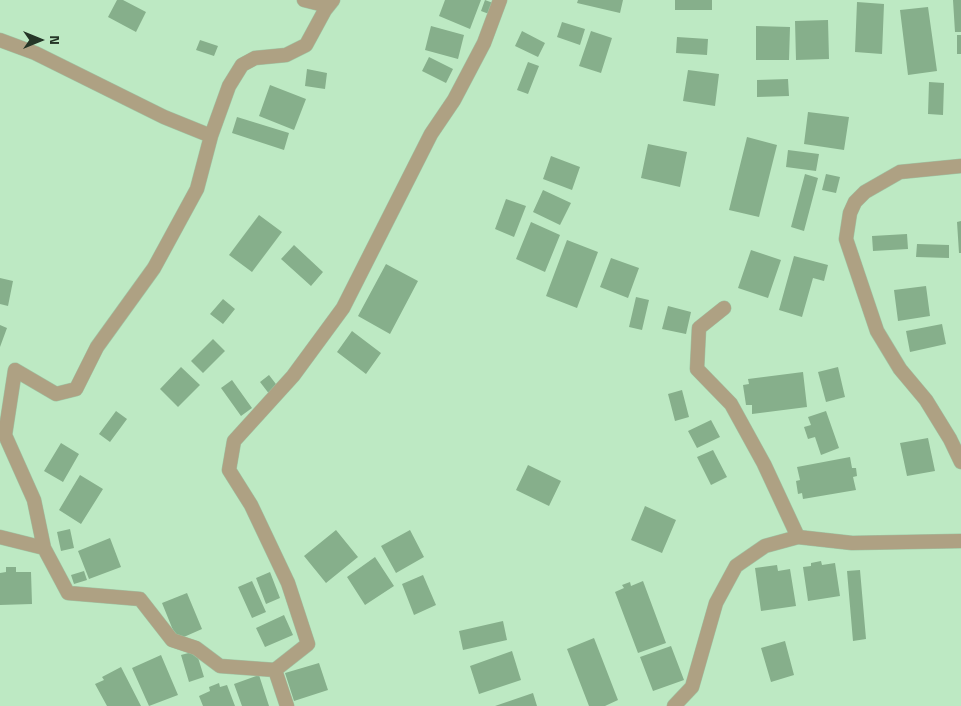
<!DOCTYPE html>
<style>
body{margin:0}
#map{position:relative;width:961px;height:706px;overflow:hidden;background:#bde9c3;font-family:"Titillium Web",sans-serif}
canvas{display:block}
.north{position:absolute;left:15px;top:15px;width:50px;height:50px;-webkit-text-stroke:4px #bde9c3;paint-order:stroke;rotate:90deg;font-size:14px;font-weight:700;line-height:20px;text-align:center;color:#253627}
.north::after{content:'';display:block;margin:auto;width:18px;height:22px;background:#253627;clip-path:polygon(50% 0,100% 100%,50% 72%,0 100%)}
</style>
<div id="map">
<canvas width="961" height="706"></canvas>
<div class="north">N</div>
</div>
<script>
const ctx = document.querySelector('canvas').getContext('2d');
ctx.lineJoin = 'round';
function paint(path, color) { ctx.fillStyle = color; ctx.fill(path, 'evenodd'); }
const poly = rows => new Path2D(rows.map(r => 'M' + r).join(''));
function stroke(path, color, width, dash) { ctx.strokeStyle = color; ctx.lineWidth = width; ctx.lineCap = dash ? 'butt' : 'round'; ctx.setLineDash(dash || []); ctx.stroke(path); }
const building = poly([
 [117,0,123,0,146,12,136,32,108,17],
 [445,0,481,0,470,29,439,16],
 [485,0,493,3,489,14,481,11],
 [578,0,623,0,620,13,577,3],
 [675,0,712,0,712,10,675,10],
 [953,0,961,0,961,32,955,32],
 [857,2,884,4,882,54,855,52],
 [928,7,937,71,908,75,900,10],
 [828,20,829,59,796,60,795,21],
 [562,22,585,29,580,45,557,37],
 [431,26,464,35,458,59,425,50],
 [756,26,790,27,789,60,756,60],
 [522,31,545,43,538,57,515,46],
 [591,31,612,38,601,73,579,66],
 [957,35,961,35,961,54,957,54],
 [677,37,708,39,707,55,676,53],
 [200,40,218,46,214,56,196,50],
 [429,57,453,69,446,83,422,71],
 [528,62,539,66,528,94,517,90],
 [307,69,327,73,325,89,305,86],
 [688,70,719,74,715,106,683,101],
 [788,79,789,96,757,97,757,80],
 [929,82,944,83,943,115,928,114],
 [270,85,306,99,294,130,259,116],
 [808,112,849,117,844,150,804,144],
 [237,117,289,133,284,150,232,133],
 [747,137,777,145,759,217,729,210],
 [648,144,687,152,680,187,641,178],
 [788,150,819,154,816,171,786,167],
 [551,156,580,167,572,190,543,179],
 [805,174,818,178,804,231,791,227],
 [826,174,840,177,836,193,822,190],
 [543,190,571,203,560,225,533,212],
 [506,199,526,206,514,237,495,229],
 [259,215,282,232,252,272,229,255],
 [961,221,961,253,959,253,957,222],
 [531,222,560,235,545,272,516,259],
 [907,234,908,249,873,251,872,236],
 [567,240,598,252,577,308,546,296],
 [917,244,949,245,949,258,916,257],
 [294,245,323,272,311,286,281,259],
 [751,250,781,260,768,298,738,288],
 [794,256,828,265,824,281,813,278,802,317,779,310],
 [611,258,639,268,628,298,600,287],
 [386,264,418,281,390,334,358,316],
 [0,278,13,281,8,306,0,304],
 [926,286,930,316,898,321,894,290],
 [636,297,649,300,642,330,629,327],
 [223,299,235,309,223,324,210,314],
 [668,306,691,312,686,334,662,329],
 [942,324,946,344,910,352,906,331],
 [0,325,7,328,0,347],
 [352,331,381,353,366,374,337,352],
 [213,339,225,351,203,373,191,361],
 [181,367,200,385,178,407,160,389],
 [838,367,845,397,826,402,818,372],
 [803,372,807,407,752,414,752,405,746,405,743,385,749,384,748,379],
 [269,375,279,388,270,395,260,382],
 [232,380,252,408,241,416,221,388],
 [682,390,689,417,675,421,668,394],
 [116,411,127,419,110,442,99,434],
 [826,411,839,448,821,455,815,437,808,439,804,427,811,425,808,417],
 [711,420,720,437,697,448,688,431],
 [928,438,935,471,907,476,900,443],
 [61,443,79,454,63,482,44,471],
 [713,450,727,477,711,485,697,457],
 [850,457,852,468,856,468,857,476,853,477,856,490,803,499,802,493,798,494,796,481,800,480,797,467],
 [528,465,561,481,549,506,516,490],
 [80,475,103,489,81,524,59,510],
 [645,506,676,520,662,553,631,540],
 [70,529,74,548,61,551,57,532],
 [336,530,358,557,326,583,304,556],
 [410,530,424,557,396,573,381,546],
 [110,538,121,567,89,579,78,551],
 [375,557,394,586,365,605,347,577],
 [821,561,822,565,835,563,840,596,808,601,803,567,811,566,811,563],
 [777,565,778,571,790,569,796,606,761,611,755,568],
 [6,567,16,567,16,572,31,572,32,604,0,605,0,573,6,572],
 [860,570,866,639,853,641,847,571],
 [84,571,87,580,74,584,71,575],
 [270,572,280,598,266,604,256,578],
 [423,575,436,605,414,615,402,584],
 [252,581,266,612,252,618,238,587],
 [643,581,666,643,638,653,615,592,624,588,622,585,630,582,631,586],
 [187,593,202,629,177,640,162,603],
 [284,615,293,635,265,647,256,628],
 [503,621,507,640,463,650,459,631],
 [594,638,618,700,605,706,589,706,567,649],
 [785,641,794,675,771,682,761,648],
 [671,646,684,680,653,691,640,657],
 [196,651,204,677,189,682,181,655],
 [512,651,521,680,479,694,470,666],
 [161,655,178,695,149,706,132,668],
 [319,663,328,690,294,701,285,673],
 [121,667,141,706,107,706,95,684,104,680,102,677],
 [259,675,269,706,242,706,234,684],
 [219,683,220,687,227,685,235,706,203,706,199,696,210,691,209,687],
 [533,693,537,706,495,706]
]);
const minor = poly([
 [304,0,328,6],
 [0,40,35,53,164,117,211,136],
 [961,166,900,172,865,192,855,202,850,213,846,239,877,331,900,369,926,400,950,439,961,462],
 [724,308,699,328,697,369,731,404,764,464,798,537,852,543,961,541],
 [0,434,5,435,34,500,44,548],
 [5,435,15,370,56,394,76,389,97,347,154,268,197,189,211,136,229,86,242,65,255,58,286,55,306,45,325,10,333,0],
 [0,537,44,548,68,593,140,599,172,640,196,648,220,666,275,670,287,706],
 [275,670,308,644,288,583,251,505,229,470,234,441,293,376,343,308,431,134,454,100,484,43,500,0],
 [674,706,692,687,716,603,736,566,765,546,798,537]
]);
paint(building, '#86af8b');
stroke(minor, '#9fc5a4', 15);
stroke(minor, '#aea183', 14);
</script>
